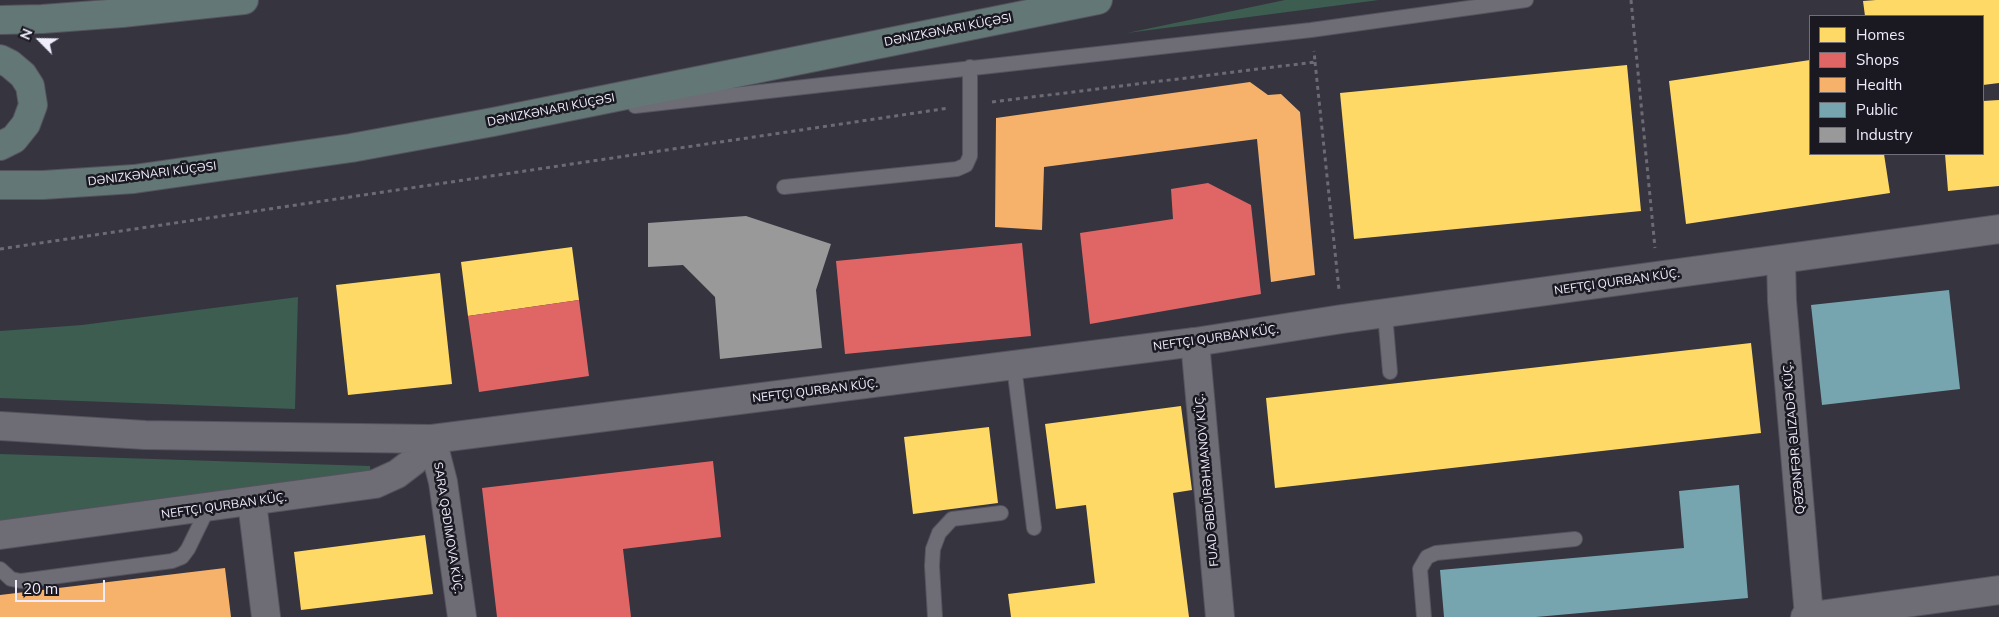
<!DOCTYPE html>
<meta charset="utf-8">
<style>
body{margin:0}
#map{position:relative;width:1999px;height:617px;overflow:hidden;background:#36343f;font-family:Mulish,sans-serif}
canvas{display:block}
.legend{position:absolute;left:1809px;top:15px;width:175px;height:140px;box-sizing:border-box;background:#1a1922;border:1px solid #6f6e79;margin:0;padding:6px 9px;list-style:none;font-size:15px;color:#efedfb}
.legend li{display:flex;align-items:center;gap:10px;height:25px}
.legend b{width:25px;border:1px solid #6f6e79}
.north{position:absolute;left:15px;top:15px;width:50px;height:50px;-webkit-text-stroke:4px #1a1922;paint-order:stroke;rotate:293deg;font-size:14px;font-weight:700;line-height:20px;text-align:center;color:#efedfb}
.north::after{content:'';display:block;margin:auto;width:18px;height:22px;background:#efedfb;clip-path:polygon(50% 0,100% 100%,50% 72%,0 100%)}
.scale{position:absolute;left:15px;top:580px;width:90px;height:22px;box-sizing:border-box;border:2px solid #efedfb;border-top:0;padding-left:6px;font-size:15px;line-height:18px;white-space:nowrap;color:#efedfb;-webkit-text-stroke:4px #1a1922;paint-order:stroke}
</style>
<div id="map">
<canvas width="1999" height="617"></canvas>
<ul class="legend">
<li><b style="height:14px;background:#ffd966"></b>Homes</li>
<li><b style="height:14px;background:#e06666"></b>Shops</li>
<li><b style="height:14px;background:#f6b26b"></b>Health</li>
<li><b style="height:14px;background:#76a5af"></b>Public</li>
<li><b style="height:14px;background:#999"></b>Industry</li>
</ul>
<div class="north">N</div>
<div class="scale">20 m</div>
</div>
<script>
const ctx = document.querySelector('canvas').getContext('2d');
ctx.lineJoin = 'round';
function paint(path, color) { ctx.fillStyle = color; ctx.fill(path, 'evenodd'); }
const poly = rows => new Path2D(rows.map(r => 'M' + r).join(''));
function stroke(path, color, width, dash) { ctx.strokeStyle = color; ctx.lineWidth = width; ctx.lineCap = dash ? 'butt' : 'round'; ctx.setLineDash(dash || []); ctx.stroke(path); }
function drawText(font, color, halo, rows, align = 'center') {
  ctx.font = font + ' Mulish,sans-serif'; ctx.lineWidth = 5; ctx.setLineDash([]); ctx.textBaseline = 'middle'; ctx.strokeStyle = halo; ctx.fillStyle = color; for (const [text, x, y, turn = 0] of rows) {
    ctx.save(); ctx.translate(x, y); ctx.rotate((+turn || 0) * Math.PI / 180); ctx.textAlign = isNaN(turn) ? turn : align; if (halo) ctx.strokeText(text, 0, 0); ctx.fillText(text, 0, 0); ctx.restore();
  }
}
const green = poly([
 [1285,0,1379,0,1127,33],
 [298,297,295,409,0,398,0,331,82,325],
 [0,454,370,466,371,477,0,522]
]);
const homes = poly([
 [1876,0,1999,0,1999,83,1983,85,1983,16,1865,16,1863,1],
 [1810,60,1810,154,1884,154,1890,193,1686,224,1669,81],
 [1627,65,1641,211,1354,239,1340,93],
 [1999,100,1999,186,1948,191,1945,154,1983,154,1983,101],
 [572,247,579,300,468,316,461,262],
 [440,273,452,384,348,395,336,285],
 [1751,343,1761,433,1275,488,1266,398],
 [1181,406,1192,490,1173,493,1189,617,1011,617,1008,594,1095,583,1086,505,1056,509,1045,424],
 [989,427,998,503,913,514,904,437],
 [425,535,433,594,301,610,294,552]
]);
const shops = poly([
 [1208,183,1251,205,1261,294,1090,324,1080,233,1173,219,1171,189],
 [1022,243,1031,336,845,354,836,261],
 [579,300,589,376,479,392,468,316],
 [713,461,721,537,623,549,631,617,497,617,482,488]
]);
const health = poly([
 [1250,82,1268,95,1281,94,1300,112,1315,275,1271,282,1257,139,1044,167,1042,230,995,227,996,118],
 [225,568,231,617,0,617,0,595]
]);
const public = poly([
 [1949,290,1960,389,1822,405,1811,305],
 [1739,485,1748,598,1536,617,1444,617,1440,570,1684,548,1679,491]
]);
const industry = poly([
 [746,216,831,244,816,290,822,348,720,359,715,297,683,265,648,267,648,223]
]);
const path = poly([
 [1631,0,1655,248],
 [1315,62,1339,290],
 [992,102,1315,62,1314,51],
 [0,249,949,108]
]);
const lane = poly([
 [635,106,1311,30,1526,0],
 [784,187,957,169,966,165,970,156,970,67],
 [1385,314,1390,372],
 [1014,366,1034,528],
 [0,569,11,579,21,581,172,561,182,557,188,549,208,508],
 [935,617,932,566,933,549,939,533,952,519,1001,513],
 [1424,617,1420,569,1427,557,1436,553,1575,539]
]);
const street = poly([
 [1781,260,1782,301,1809,616],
 [1195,342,1220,617],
 [432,439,443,482,462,617],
 [252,502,266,617],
 [1805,617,1999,590]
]);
const secondary = poly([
 [0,426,145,435,432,439,1195,342,1342,319,1999,229],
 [0,535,375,484,397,474,414,461,432,439]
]);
const highway = poly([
 [0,20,42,19,122,13,244,0],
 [0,59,10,64,23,75,30,86,33,105,26,124,14,139,0,146],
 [0,185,43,185,134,179,351,148,493,122,1098,0]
]);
const streetNames = [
 ["DƏNIZKƏNARI KÜÇƏSI",948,30,-11],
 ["DƏNIZKƏNARI KÜÇƏSI",551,110,-11],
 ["DƏNIZKƏNARI KÜÇƏSI",152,174,-7],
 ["NEFTÇI QURBAN KÜÇ.",1617,282,-8],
 ["NEFTÇI QURBAN KÜÇ.",1216,338,-8],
 ["NEFTÇI QURBAN KÜÇ.",815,391,-7],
 ["QƏZƏNFƏR ƏLIZADƏ KÜÇ.",1794,438,-95],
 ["FUAD ƏBDÜRƏHMANOV KÜÇ.",1207,480,-95],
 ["NEFTÇI QURBAN KÜÇ.",224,506,-8],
 ["SARA QƏDIMOVA KÜÇ.",448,528,81]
];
paint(green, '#3c5d4f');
paint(homes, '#ffd966');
paint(shops, '#e06666');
paint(health, '#f6b26b');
paint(public, '#76a5af');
paint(industry, '#999');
stroke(lane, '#55535d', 16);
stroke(street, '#55535d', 30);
stroke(secondary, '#55535d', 30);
stroke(highway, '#55535d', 30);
stroke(path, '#6c6b73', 3, [4, 4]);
stroke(lane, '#6e6d76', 14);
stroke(street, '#6e6d76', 28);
stroke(secondary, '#6e6d76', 28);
stroke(highway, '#637776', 28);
drawText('12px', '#efedfb', '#1a1922', streetNames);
</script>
